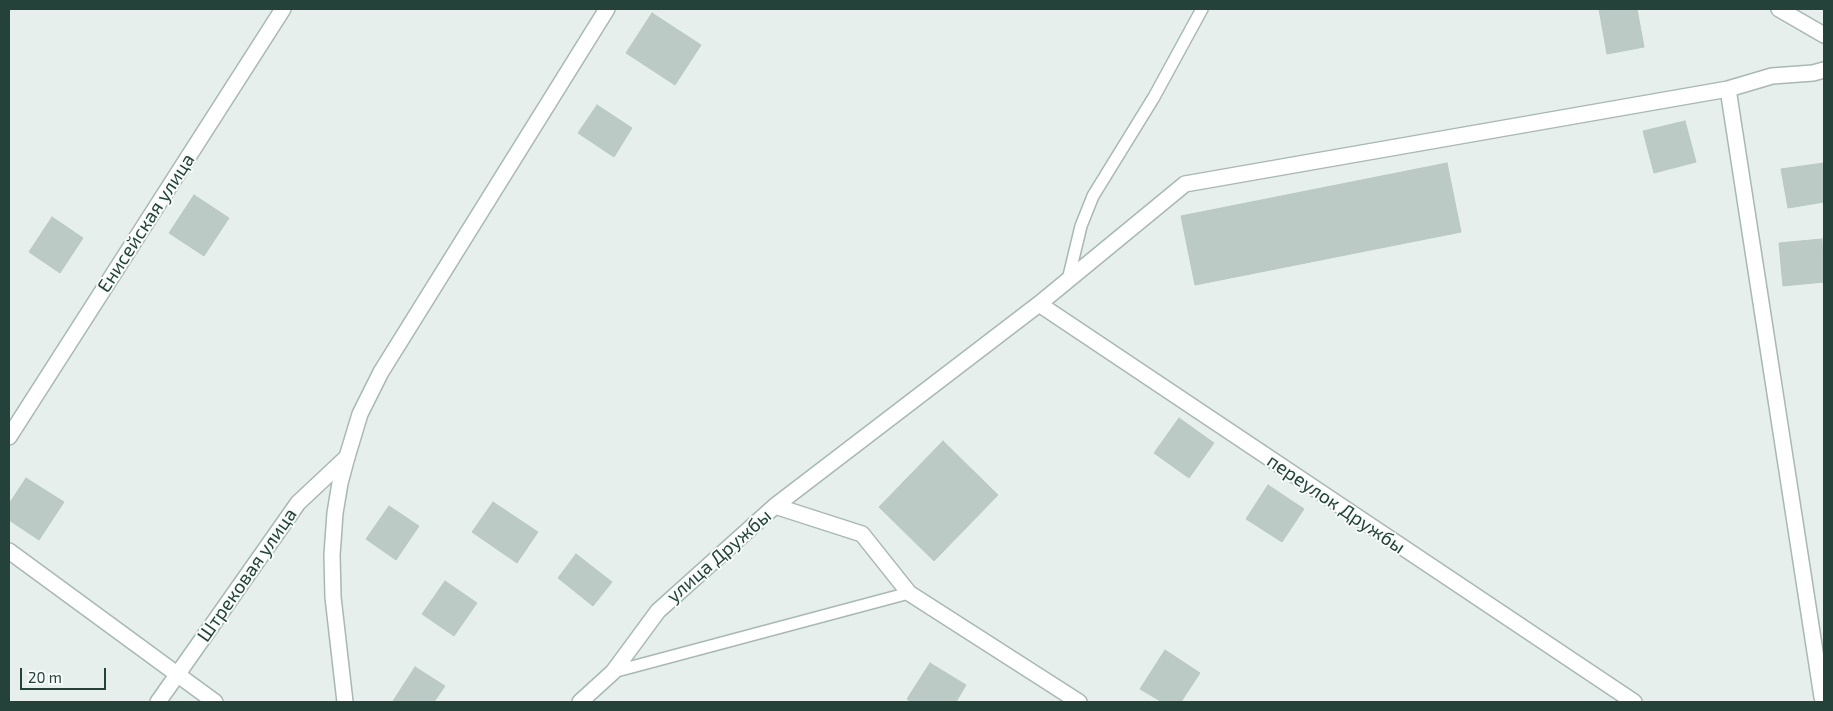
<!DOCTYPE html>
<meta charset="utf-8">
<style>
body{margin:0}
#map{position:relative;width:1833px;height:711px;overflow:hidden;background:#e6efeb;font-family:"Exo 2",sans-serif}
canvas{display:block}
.frame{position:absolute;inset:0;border:10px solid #24423a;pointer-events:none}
.scale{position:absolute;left:20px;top:668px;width:86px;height:22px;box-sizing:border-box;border:2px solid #24423a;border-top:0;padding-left:6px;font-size:15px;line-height:18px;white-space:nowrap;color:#24423a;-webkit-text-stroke:4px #f7fbf9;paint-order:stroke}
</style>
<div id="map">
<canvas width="1833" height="711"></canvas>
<div class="frame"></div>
<div class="scale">20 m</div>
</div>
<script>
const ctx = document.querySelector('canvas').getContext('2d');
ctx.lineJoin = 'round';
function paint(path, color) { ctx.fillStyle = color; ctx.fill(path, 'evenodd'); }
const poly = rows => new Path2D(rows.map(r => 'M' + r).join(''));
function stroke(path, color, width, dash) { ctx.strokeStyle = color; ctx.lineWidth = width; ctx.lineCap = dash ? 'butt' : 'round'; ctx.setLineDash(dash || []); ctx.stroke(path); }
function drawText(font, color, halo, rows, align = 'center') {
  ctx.font = font + ' "Exo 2",sans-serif'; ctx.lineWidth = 4; ctx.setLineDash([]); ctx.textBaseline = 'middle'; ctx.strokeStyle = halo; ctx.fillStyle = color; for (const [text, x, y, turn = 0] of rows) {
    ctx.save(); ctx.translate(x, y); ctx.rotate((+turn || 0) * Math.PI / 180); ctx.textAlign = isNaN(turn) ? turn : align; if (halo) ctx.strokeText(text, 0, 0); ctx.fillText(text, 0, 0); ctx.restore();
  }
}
const building = poly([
 [1599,9,1637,9,1644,47,1607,54,1599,9],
 [652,13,701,45,675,85,626,53,652,13],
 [597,105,632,128,614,157,578,133,597,105],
 [1685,121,1696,162,1654,173,1643,131,1685,121],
 [1447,163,1461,232,1195,285,1181,216,1447,163],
 [1824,163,1824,202,1788,208,1781,169,1824,163],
 [194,195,229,218,204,256,169,233,194,195],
 [52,217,83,238,60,273,29,252,52,217],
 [1822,239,1824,282,1783,286,1779,243,1822,239],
 [1179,418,1214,443,1189,478,1154,453,1179,418],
 [943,441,998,495,934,561,879,507,943,441],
 [26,478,64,502,39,540,9,520,9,504,26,478],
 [1268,485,1304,509,1282,542,1246,519,1268,485],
 [493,502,538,532,517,563,472,532,493,502],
 [389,506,419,526,396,560,366,539,389,506],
 [576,554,612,582,593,606,558,578,576,554],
 [445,581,477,603,454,636,422,614,445,581],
 [1165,650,1200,673,1181,702,1162,702,1140,689,1165,650],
 [930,663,966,685,956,702,912,702,907,699,930,663],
 [415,667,445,686,434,702,395,702,393,701,415,667]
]);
const service = poly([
 [1068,280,1081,226,1093,196,1154,97,1202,9],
 [613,672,909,593]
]);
const minor = poly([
 [1779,9,1824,35],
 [1728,89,1772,76,1813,73,1824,70],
 [1039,304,1634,702],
 [9,437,283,9],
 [775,506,1039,304,1185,184,1728,89,1822,697,1824,702],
 [9,551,215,702],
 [158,702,298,503,347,457],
 [580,702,613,672,658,611,775,506,862,534,909,593,1079,702]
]);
const tertiary = poly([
 [345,702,333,597,332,555,335,513,340,483,347,457,360,414,381,372,607,9]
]);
const streetNames = [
 ["Енисейская улица",146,223,-57],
 ["переулок Дружбы",1336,504,34],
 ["улица Дружбы",719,556,-41],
 ["Штрековая улица",247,575,-55]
];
paint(building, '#bbcac4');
stroke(building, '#b8c9c2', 1);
stroke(service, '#a8b8b2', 14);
stroke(minor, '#a8b8b2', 18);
stroke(tertiary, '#a8b8b2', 18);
stroke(service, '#fff', 11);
stroke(minor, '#fff', 15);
stroke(tertiary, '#fff', 15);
drawText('19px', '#24423a', '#f7fbf9', streetNames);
</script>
